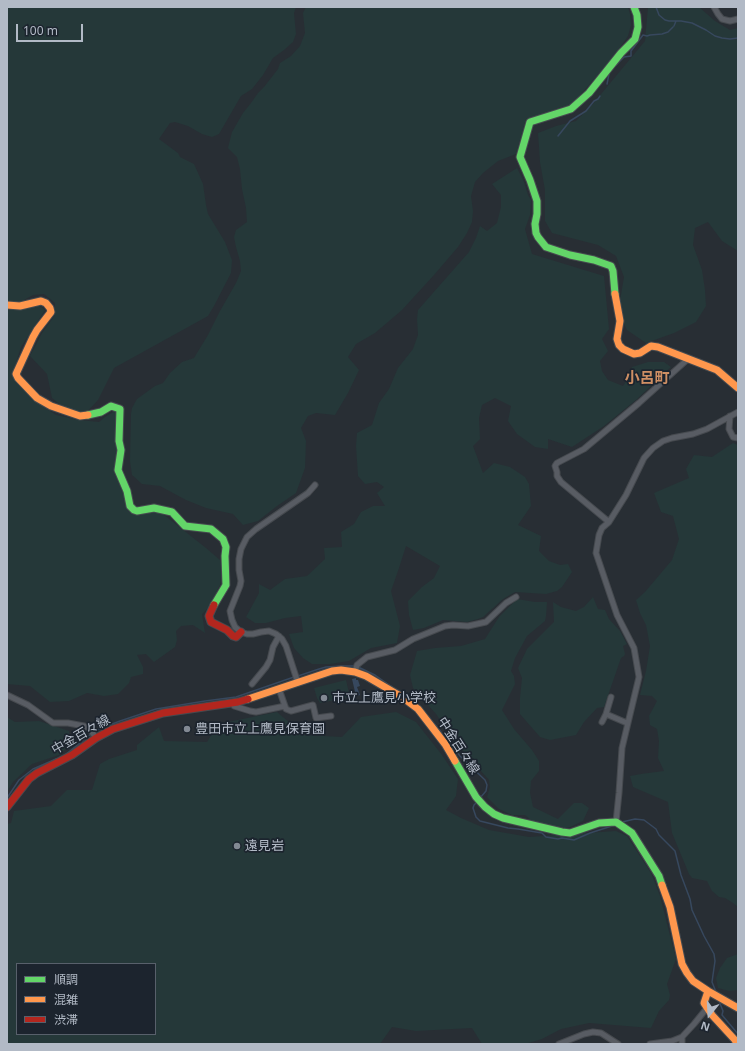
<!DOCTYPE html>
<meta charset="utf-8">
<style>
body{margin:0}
#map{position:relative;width:745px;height:1051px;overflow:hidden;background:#282e34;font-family:"Noto Sans","Noto Sans JP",sans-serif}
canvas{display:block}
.frame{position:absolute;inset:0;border:8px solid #b2bac6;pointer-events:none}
.legend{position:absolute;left:16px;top:963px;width:140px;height:72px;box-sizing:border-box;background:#1c242e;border:1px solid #58606b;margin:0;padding:5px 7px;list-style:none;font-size:12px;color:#b2bac6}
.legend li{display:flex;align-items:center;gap:8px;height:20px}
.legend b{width:20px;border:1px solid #58606b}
.north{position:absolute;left:689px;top:995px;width:40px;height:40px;-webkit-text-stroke:3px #1c242e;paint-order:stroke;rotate:198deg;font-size:11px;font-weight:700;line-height:16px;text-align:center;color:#b2bac6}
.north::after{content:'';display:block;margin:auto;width:14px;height:18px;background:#b2bac6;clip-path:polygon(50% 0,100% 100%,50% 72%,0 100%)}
.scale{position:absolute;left:16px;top:24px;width:67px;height:18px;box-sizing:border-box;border:2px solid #b2bac6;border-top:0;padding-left:5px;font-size:12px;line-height:14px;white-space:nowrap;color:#b2bac6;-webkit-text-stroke:3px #1c242e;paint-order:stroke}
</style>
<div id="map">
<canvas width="745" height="1051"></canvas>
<div class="frame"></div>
<ul class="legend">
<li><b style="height:5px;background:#63d668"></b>順調</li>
<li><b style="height:5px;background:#ff974d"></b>混雑</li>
<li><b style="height:5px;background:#b3261e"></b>渋滞</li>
</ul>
<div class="north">N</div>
<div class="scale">100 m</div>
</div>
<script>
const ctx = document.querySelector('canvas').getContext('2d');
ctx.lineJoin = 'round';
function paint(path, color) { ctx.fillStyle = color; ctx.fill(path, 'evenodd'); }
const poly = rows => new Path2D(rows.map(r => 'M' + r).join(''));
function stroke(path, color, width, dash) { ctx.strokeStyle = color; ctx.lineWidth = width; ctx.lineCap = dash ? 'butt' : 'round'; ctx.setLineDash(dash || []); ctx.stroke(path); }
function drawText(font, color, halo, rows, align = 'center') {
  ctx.font = font + ' "Noto Sans","Noto Sans JP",sans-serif'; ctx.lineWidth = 3.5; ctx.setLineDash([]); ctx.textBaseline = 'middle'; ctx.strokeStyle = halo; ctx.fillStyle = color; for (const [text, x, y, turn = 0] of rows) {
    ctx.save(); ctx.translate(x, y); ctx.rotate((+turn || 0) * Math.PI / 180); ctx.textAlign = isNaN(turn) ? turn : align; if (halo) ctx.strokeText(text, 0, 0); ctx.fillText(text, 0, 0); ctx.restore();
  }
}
const green = poly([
 [7,7,296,7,294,13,296,34,293,42,284,50,273,58,263,75,252,89,241,96,219,134,212,137,202,134,188,126,175,122,170,123,159,139,178,153,180,157,194,164,203,184,206,205,208,214,225,242,232,260,231,273,214,306,208,316,114,368,98,400,86,413,63,407,52,398,47,374,30,356,42,333,55,315,55,303,44,294,33,295,17,304,7,302],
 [306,7,628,7,630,14,631,25,628,36,619,49,605,67,572,104,526,119,516,154,498,161,483,173,475,182,471,196,473,211,472,222,467,233,458,247,434,275,402,310,375,333,356,344,348,357,359,370,348,393,335,415,316,413,308,416,301,428,306,441,305,468,296,493,277,506,258,521,243,525,233,514,206,508,186,500,160,486,142,484,132,475,130,461,131,414,132,408,137,399,155,386,163,383,170,373,182,362,194,358,208,335,220,311,236,283,241,271,240,261,236,247,234,237,236,230,247,222,246,208,242,189,240,169,237,157,228,148,232,132,243,113,251,103,258,93,264,87,278,69,280,63,291,56,300,46,305,33,303,13],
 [648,7,699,7,715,21,730,30,738,28,738,251,722,241,708,222,695,228,693,245,702,270,705,290,706,306,696,322,674,333,646,343,627,330,618,312,624,277,616,256,598,245,552,233,545,221,545,190,540,162,538,133,556,126,576,121,592,105,645,41],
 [517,168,524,182,528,195,531,200,530,215,525,229,532,254,604,276,609,329,602,339,608,351,600,361,602,371,608,380,623,386,629,377,632,367,648,362,664,362,671,367,636,400,604,426,572,447,548,439,548,449,535,447,517,434,508,421,511,406,495,398,482,405,479,418,480,439,473,446,483,473,494,463,510,467,525,477,529,484,531,506,518,525,541,536,539,551,549,561,560,565,568,564,572,572,562,587,557,591,546,594,515,592,503,599,483,617,478,619,467,622,443,620,424,628,413,630,409,615,408,601,422,587,434,578,440,566,406,546,399,568,391,591,400,626,397,643,371,648,349,661,330,664,312,664,303,658,294,648,289,634,303,632,301,616,285,618,266,623,255,623,246,617,259,593,259,584,270,590,285,579,307,576,325,559,324,548,342,547,341,532,354,524,361,512,373,506,385,506,377,493,384,487,377,482,365,484,358,476,356,446,357,433,372,425,379,403,389,389,398,368,413,349,418,335,417,319,418,310,469,252,476,238,480,226,487,231,497,223,501,207,501,195,492,184],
 [38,305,45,310,21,347,15,366,16,382,35,401,56,415,79,420,99,422,105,417,118,409,122,412,123,469,124,482,132,509,145,511,156,512,163,514,206,548,220,560,222,568,220,585,209,607,202,614,205,633,193,625,181,626,176,631,177,640,175,647,154,662,146,654,137,655,143,667,143,674,131,677,129,683,118,694,104,696,87,693,69,701,50,702,30,686,7,684,7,309,16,310,30,308],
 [733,443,738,445,738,907,733,903,725,898,719,897,712,891,707,881,692,878,689,874,672,833,668,802,633,787,630,776,641,774,664,771,658,758,659,741,657,729,650,725,649,716,657,701,652,696,640,695,646,671,650,646,646,625,640,613,636,600,645,592,672,560,679,539,673,516,661,512,654,493,689,478,686,469,694,455,712,457],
 [593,597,598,609,605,610,609,619,620,631,627,644,623,646,625,654,624,656,621,658,604,707,597,708,584,722,576,735,550,740,540,737,520,714,520,698,522,678,518,668,527,649,554,622,553,602,561,607,576,611,584,607],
 [517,599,535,602,547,602,546,616,545,621,527,636,515,658,511,671,514,676,515,684,502,710,514,729,532,750,539,761,539,771,531,781,530,793,533,807,558,819,574,803,582,803,589,808,583,821,570,827,560,830,532,821,525,815,512,815,499,809,487,797,490,787,489,780,464,752,451,736,436,714,413,688,410,675,417,651,435,648,461,646,485,639,499,617],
 [346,680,350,697,320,703,317,698,314,688],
 [277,712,304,735,342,737,361,717,396,712,416,722,442,755,458,779,456,796,446,810,461,818,489,830,529,837,616,831,627,836,651,873,660,896,676,959,667,984,670,995,669,1000,659,1011,651,1028,589,1023,561,1029,542,1039,525,1044,482,1044,472,1028,416,1031,392,1027,380,1044,7,1044,7,824,11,823,14,811,51,806,67,790,92,790,100,764,109,759,137,750,137,745,159,727,164,741,207,742,218,724],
 [17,964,155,964,155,1034,17,1034],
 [7,717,15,722,39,721,69,731,71,743,59,755,32,764,13,782,7,792],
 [738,954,738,990,729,991,718,988,716,978,720,968,727,958]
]);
const water = poly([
 [356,678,356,680,358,680,360,686,357,687,360,695,356,696,352,679]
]);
const stream = poly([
 [656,7,659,15,665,20,669,21,681,21,692,23,706,30,715,36,722,38,730,39,738,38],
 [674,26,676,21],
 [616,65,624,57,631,56,631,51,643,35,647,36,650,35,662,34,668,32,673,27],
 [607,84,609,74],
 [558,136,570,121,586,111,594,101,598,99,600,96],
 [358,667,375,675,399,692],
 [298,676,319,669,326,667,343,666,355,666],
 [428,716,460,756,485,780,487,785,486,791,480,798],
 [94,731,120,721,156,709,205,701,236,697,294,677],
 [65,755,91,734],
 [7,798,19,780,33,769,56,759],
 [478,801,474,805,473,808,476,817,480,821,508,828,518,829,542,833,546,837,558,839,562,838,574,840,590,833,615,825],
 [622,822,635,819,644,820,656,829,659,835,675,851,681,875,690,899,692,910,704,936,714,954,715,961,712,982,716,992],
 [719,1001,723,1011,722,1015,738,1034]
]);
const street = poly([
 [714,7,718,14,722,19,730,21,738,19],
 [730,416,729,429,733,437,738,438],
 [609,522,561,482,557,476,557,472,555,466,557,463,584,449,639,403,688,359],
 [355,672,357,665,367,657,395,650,413,639,445,626,453,625,468,626,486,622,506,603,516,597],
 [298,683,286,646,282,639,276,634,269,631,261,632,253,634,247,634,241,632,235,627,232,620,230,611,240,586,241,581,239,570,239,559,241,549,247,537,256,529,308,493,315,485],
 [252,684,266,667,270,660,273,647,279,636],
 [279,689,286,709,291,711,313,705,316,718,331,716],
 [7,695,28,705,53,723,68,723,84,726,90,729,96,738],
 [233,703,234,706,250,711,256,712,285,706],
 [606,714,627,723],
 [602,722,606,714,611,697],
 [616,822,619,793,622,748,639,677,634,648,617,615,596,553,599,535,602,528,609,522,626,495,644,458,653,448,663,441,672,438,693,434,707,429,738,412],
 [682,1037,682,1044],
 [559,1044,584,1034,593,1032,601,1033,618,1044],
 [650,1044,672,1041,682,1037,694,1024,707,1008]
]);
const fast = poly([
 [615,294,613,271,611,266,594,260,570,255,546,247,538,237,536,233,535,224,537,214,537,201,530,180,520,157,530,122,571,109,589,93,621,53,635,39,638,27,637,15,634,7],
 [88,415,101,412,111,406,120,409,119,441,121,450,118,470,127,491,130,506,134,510,137,511,154,508,172,512,185,526,211,529,223,539,226,547,225,556,226,585,214,605],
 [455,761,476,797,485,807,494,814,503,818,562,832,570,833,599,823,616,822,632,833,659,876,662,885]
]);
const slow = poly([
 [615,294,620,321,617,339,619,345,623,349,634,354,640,353,651,346,658,347,717,370,738,388],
 [7,305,20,306,41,301,46,303,50,308,51,312,37,330,33,337,16,374,18,378,37,398,51,406,80,416,88,415],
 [248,699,332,671,341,670,355,672,366,676,402,697,418,709,445,744,455,761],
 [662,885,670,907,682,964,687,973,693,981,708,991,738,1008],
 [708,991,704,1003,712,1015,735,1040,737,1044]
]);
const jam = poly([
 [214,605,209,616,211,622,227,630,233,636,236,637,241,632],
 [7,807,29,779,37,773,72,755,96,738,113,729,163,713,238,702,248,699]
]);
const markers = [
 [324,698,4,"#828993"],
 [187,729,4,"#828993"],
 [237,846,4,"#828993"]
];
const poiNames = [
 ["市立上鷹見小学校",332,698],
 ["豊田市立上鷹見保育園",195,729],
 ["遠見岩",245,846]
];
const streetNames = [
 ["中金百々線",81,735,-30],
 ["中金百々線",458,746,57]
];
const quarterNames = [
 ["小呂町",647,379]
];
paint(green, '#253839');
paint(water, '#37485e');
stroke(stream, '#37485e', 1.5);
stroke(street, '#464a4f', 7);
stroke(fast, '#464a4f', 9);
stroke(slow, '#464a4f', 9);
stroke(jam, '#464a4f', 9);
stroke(street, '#585c63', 5);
stroke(fast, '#63d668', 7);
stroke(slow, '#ff974d', 7);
stroke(jam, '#b3261e', 7);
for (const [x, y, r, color] of markers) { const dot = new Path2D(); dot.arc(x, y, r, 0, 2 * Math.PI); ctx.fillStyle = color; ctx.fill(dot); stroke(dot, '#1c242e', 1.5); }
drawText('13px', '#b2bac6', '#1c242e', poiNames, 'left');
drawText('13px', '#b2bac6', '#1c242e', streetNames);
drawText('bold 15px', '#ce8f64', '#1c242e', quarterNames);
</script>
